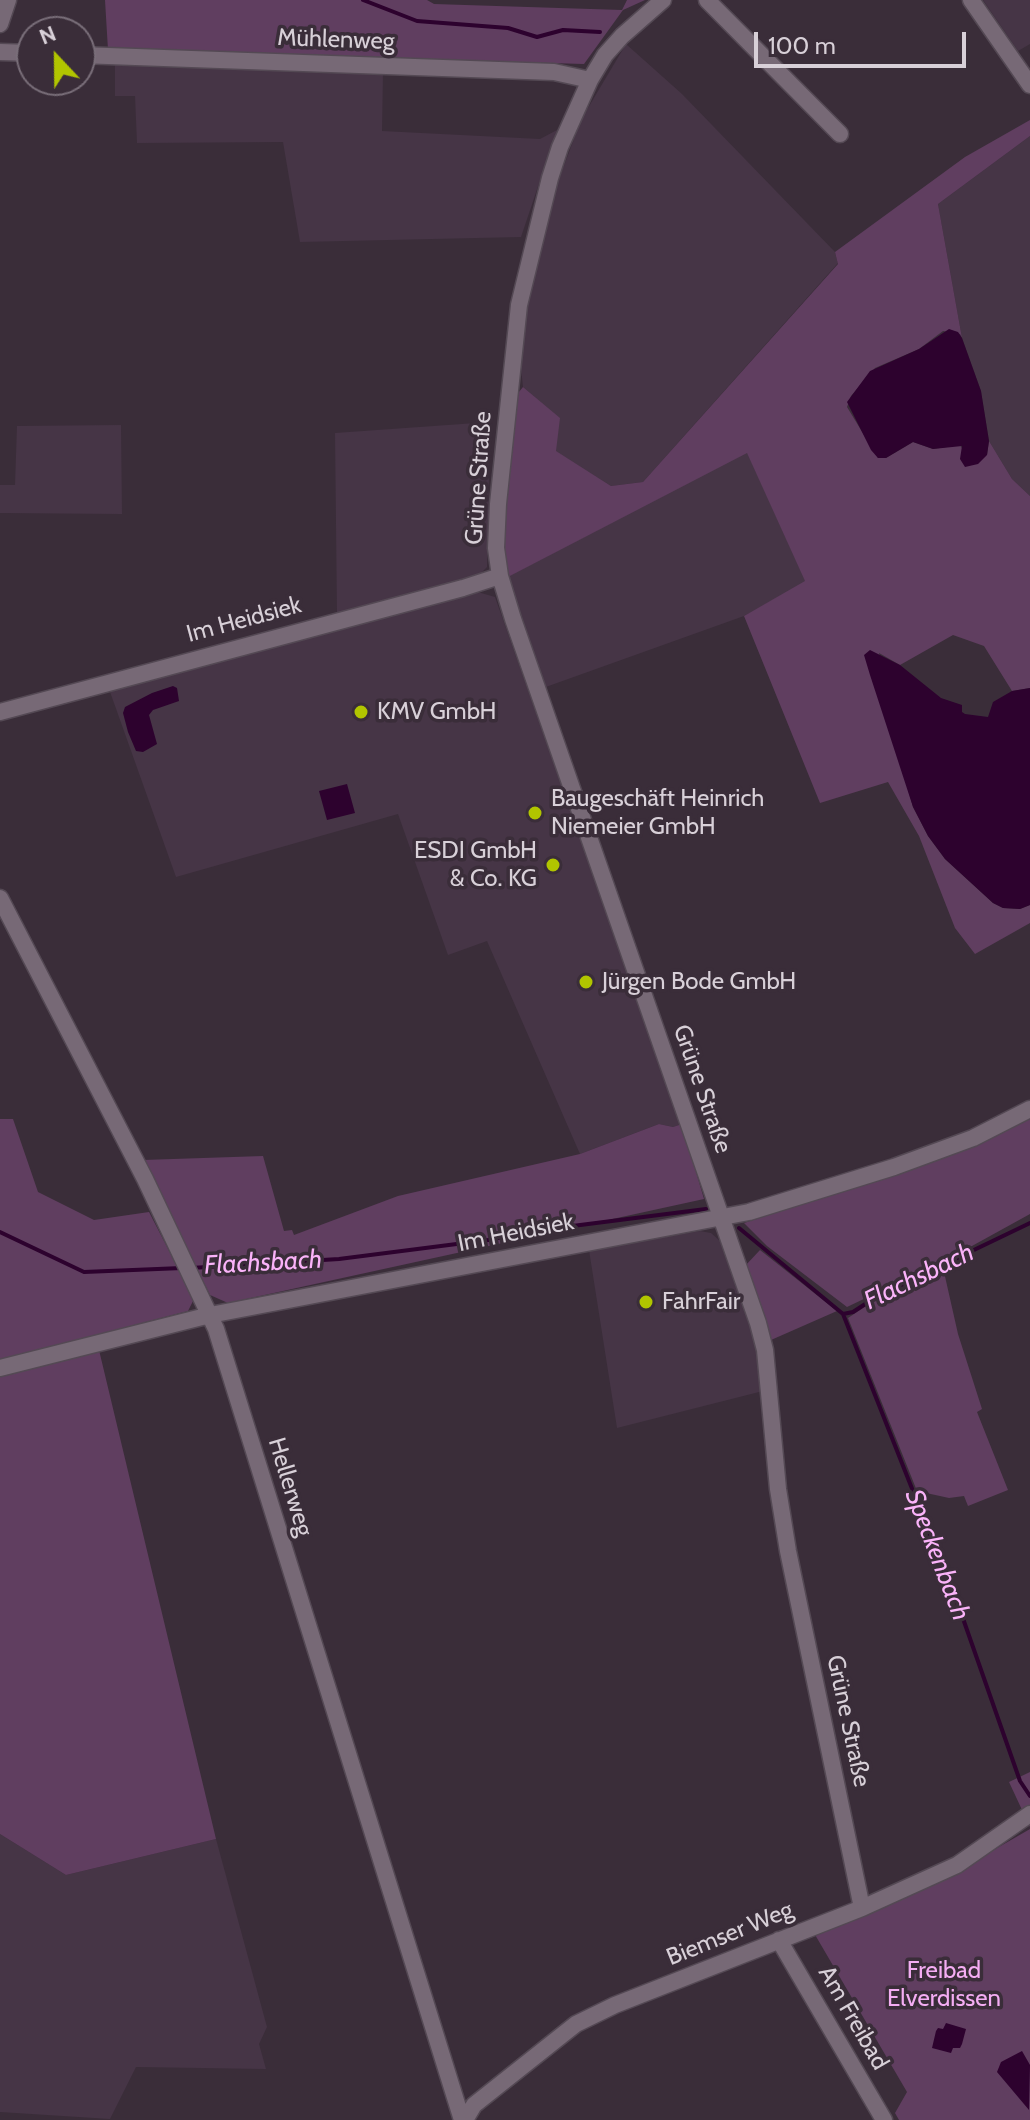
<!DOCTYPE html>
<meta charset="utf-8">
<style>
body{margin:0}
#map{position:relative;width:1030px;height:2120px;overflow:hidden;background:#3a2d39;font-family:Cabin,sans-serif}
canvas{display:block}
.north{position:absolute;left:16px;top:16px;width:80px;height:80px;box-sizing:border-box;background:#3a2d39;border:2px solid #796e79;border-radius:50%;rotate:338deg;font-size:22px;font-weight:700;line-height:32px;text-align:center;color:#d8d0d8}
.north::after{content:'';display:block;margin:auto;width:28px;height:36px;background:#b1c500;clip-path:polygon(50% 0,100% 100%,50% 72%,0 100%)}
.scale{position:absolute;left:754px;top:32px;width:212px;height:36px;box-sizing:border-box;border:4px solid #d8d0d8;border-top:0;padding-left:10px;font-size:24px;line-height:28px;white-space:nowrap;color:#d8d0d8;-webkit-text-stroke:6px #3a2d39;paint-order:stroke}
</style>
<div id="map">
<canvas width="1030" height="2120"></canvas>
<div class="north">N</div>
<div class="scale">100 m</div>
</div>
<script>
const ctx = document.querySelector('canvas').getContext('2d');
ctx.lineJoin = 'round';
function paint(path, color) { ctx.fillStyle = color; ctx.fill(path, 'evenodd'); }
const poly = rows => new Path2D(rows.map(r => 'M' + r).join(''));
function stroke(path, color, width, dash) { ctx.strokeStyle = color; ctx.lineWidth = width; ctx.lineCap = dash ? 'butt' : 'round'; ctx.setLineDash(dash || []); ctx.stroke(path); }
function drawText(font, color, halo, rows, align = 'center') {
  ctx.font = font + ' Cabin,sans-serif'; ctx.lineWidth = 7; ctx.setLineDash([]); ctx.textBaseline = 'middle'; ctx.strokeStyle = halo; ctx.fillStyle = color; for (const [text, x, y, turn = 0] of rows) {
    ctx.save(); ctx.translate(x, y); ctx.rotate((+turn || 0) * Math.PI / 180); ctx.textAlign = isNaN(turn) ? turn : align; if (halo) ctx.strokeText(text, 0, 0); ctx.fillText(text, 0, 0); ctx.restore();
  }
}
const built = poly([
 [983,0,1030,0,1030,44,1018,51],
 [626,44,682,94,835,252,838,263,643,482,611,486,555,451,559,418,523,387,519,350,529,286,558,181,582,118],
 [115,64,383,74,382,131,540,139,557,130,521,237,300,242,283,142,137,143,135,96,115,96],
 [1030,136,1030,496,1012,479,989,441,981,391,962,338,938,204],
 [490,422,487,567,475,579,337,615,335,433],
 [121,425,122,514,0,513,0,485,15,485,17,426],
 [747,452,806,582,744,616,543,688,505,578],
 [474,591,495,597,682,1124,673,1127,659,1124,580,1154,487,941,448,955,398,814,176,877,109,689],
 [700,1231,711,1233,720,1241,759,1353,763,1391,617,1428,589,1250],
 [0,1834,66,1875,216,1839,267,2027,259,2044,266,2069,136,2067,110,2119,0,2112]
]);
const green = poly([
 [105,0,427,0,434,4,622,10,627,0,645,0,623,10,584,64,108,50],
 [1030,120,1030,136,938,204,962,338,960,334,943,331,919,349,875,368,851,396,847,407,878,458,886,458,913,442,933,449,960,445,963,450,987,455,989,441,1012,479,1030,496,1030,688,1012,691,984,646,953,635,900,665,879,653,906,782,913,807,928,836,945,859,993,903,1003,908,1020,909,1030,905,1030,923,975,954,955,928,919,836,888,782,820,803,744,616,805,581,747,453,506,578,502,547,514,398,523,387,560,418,556,451,611,486,643,482,838,264,835,252,965,157],
 [0,1119,13,1119,38,1192,94,1220,149,1212,194,1299,188,1311,0,1360],
 [1030,1119,1030,1214,952,1257,847,1307,767,1246,744,1223,929,1163,977,1145],
 [659,1124,673,1127,682,1124,704,1199,228,1303,210,1295,143,1160,263,1156,284,1231,292,1230,294,1235,398,1196,580,1154],
 [760,1250,837,1311,771,1340,745,1266],
 [944,1272,958,1334,982,1409,977,1412,1008,1490,968,1506,964,1496,949,1498,917,1491,848,1318,875,1300,896,1291,897,1294],
 [99,1350,216,1839,66,1875,0,1834,0,1376],
 [1030,1772,1030,1827,1009,1782],
 [1030,1829,1030,2120,899,2120,895,2113,907,2092,814,1933,959,1870]
]);
const water = poly([
 [949,329,958,332,962,338,981,391,989,441,987,455,978,464,965,467,960,459,962,446,933,449,913,442,886,458,878,458,871,450,847,402,870,371,919,349],
 [870,650,900,665,941,698,962,705,962,712,965,714,988,717,993,702,1012,691,1030,688,1030,905,1020,909,1003,908,993,903,945,859,928,836,913,807,870,675,864,655],
 [173,686,177,688,179,701,153,710,149,715,157,744,143,752,136,751,128,732,123,713,125,707,152,693],
 [347,784,355,813,327,820,319,791],
 [946,2023,966,2029,962,2044,960,2048,953,2048,951,2053,932,2048,936,2031,938,2028,943,2029],
 [1022,2051,1030,2065,1029,2110,997,2072,1001,2062]
]);
const stream = poly([
 [363,0,417,21,508,28,537,37,563,30,600,32],
 [739,1228,843,1314,853,1312,876,1297,1030,1223],
 [541,1230,706,1209],
 [0,1232,84,1272,182,1268],
 [191,1268,339,1259,488,1240,534,1231],
 [843,1314,960,1610,1020,1781,1030,1796]
]);
const minor = poly([
 [663,0,622,36,605,55,590,80,560,147,550,178,519,305,498,504,496,548,500,576,513,619,758,1323,765,1350,778,1489,788,1551,862,1908],
 [707,0,840,134],
 [0,24,8,0],
 [0,52,32,53],
 [80,55,554,72,590,80],
 [0,712,463,588,500,576],
 [0,898,145,1179,216,1329,462,2120],
 [0,1368,210,1315,749,1212,894,1167,973,1138,1030,1109],
 [779,1940,884,2120],
 [465,2120,474,2105,576,2024,615,2005,862,1908,957,1865,1030,1814]
]);
const tertiary = poly([
 [971,0,1030,85]
]);
const markers = [
 [361,712,8,"#b1c500"],
 [535,813,8,"#b1c500"],
 [553,865,8,"#b1c500"],
 [586,982,8,"#b1c500"],
 [646,1302,8,"#b1c500"]
];
const streetNames = [
 ["Mühlenweg",336,40,2],
 ["Grüne Straße",479,478,-86],
 ["Im Heidsiek",244,620,-15],
 ["Grüne Straße",702,1089,71],
 ["Im Heidsiek",516,1233,-11],
 ["Hellerweg",290,1487,73],
 ["Grüne Straße",848,1721,78],
 ["Biemser Weg",730,1934,-22],
 ["Am Freibad",853,2018,60]
];
const poiNames = [
 ["KMV GmbH",377,712],
 ["Baugeschäft Heinrich",551,799],
 ["Niemeier GmbH",551,827],
 ["ESDI GmbH",537,851,"right"],
 ["& Co. KG",537,879,"right"],
 ["Jürgen Bode GmbH",602,982],
 ["FahrFair",662,1302]
];
const parkNames = [
 ["Freibad",944,1971],
 ["Elverdissen",944,1999]
];
const waterNames = [
 ["Flachsbach",263,1263,-3],
 ["Flachsbach",919,1277,-26],
 ["Speckenbach",937,1555,69]
];
paint(built, '#463546');
paint(green, '#603e60');
paint(water, '#2d022e');
stroke(stream, '#2d022e', 4);
stroke(minor, '#544954', 19);
stroke(tertiary, '#544954', 19);
stroke(minor, '#776976', 16);
stroke(tertiary, '#776976', 16);
for (const [x, y, r, color] of markers) { const dot = new Path2D(); dot.arc(x, y, r, 0, 2 * Math.PI); ctx.fillStyle = color; ctx.fill(dot); stroke(dot, '#3a2d39', 3); }
drawText('24px', '#d8d0d8', '#3a2d39', streetNames);
drawText('24px', '#d8d0d8', '#3a2d39', poiNames, 'left');
drawText('24px', '#f4adf3', '#3a2d39', parkNames);
drawText('italic 26px', '#fab3f9', '#3a2d39', waterNames);
</script>
